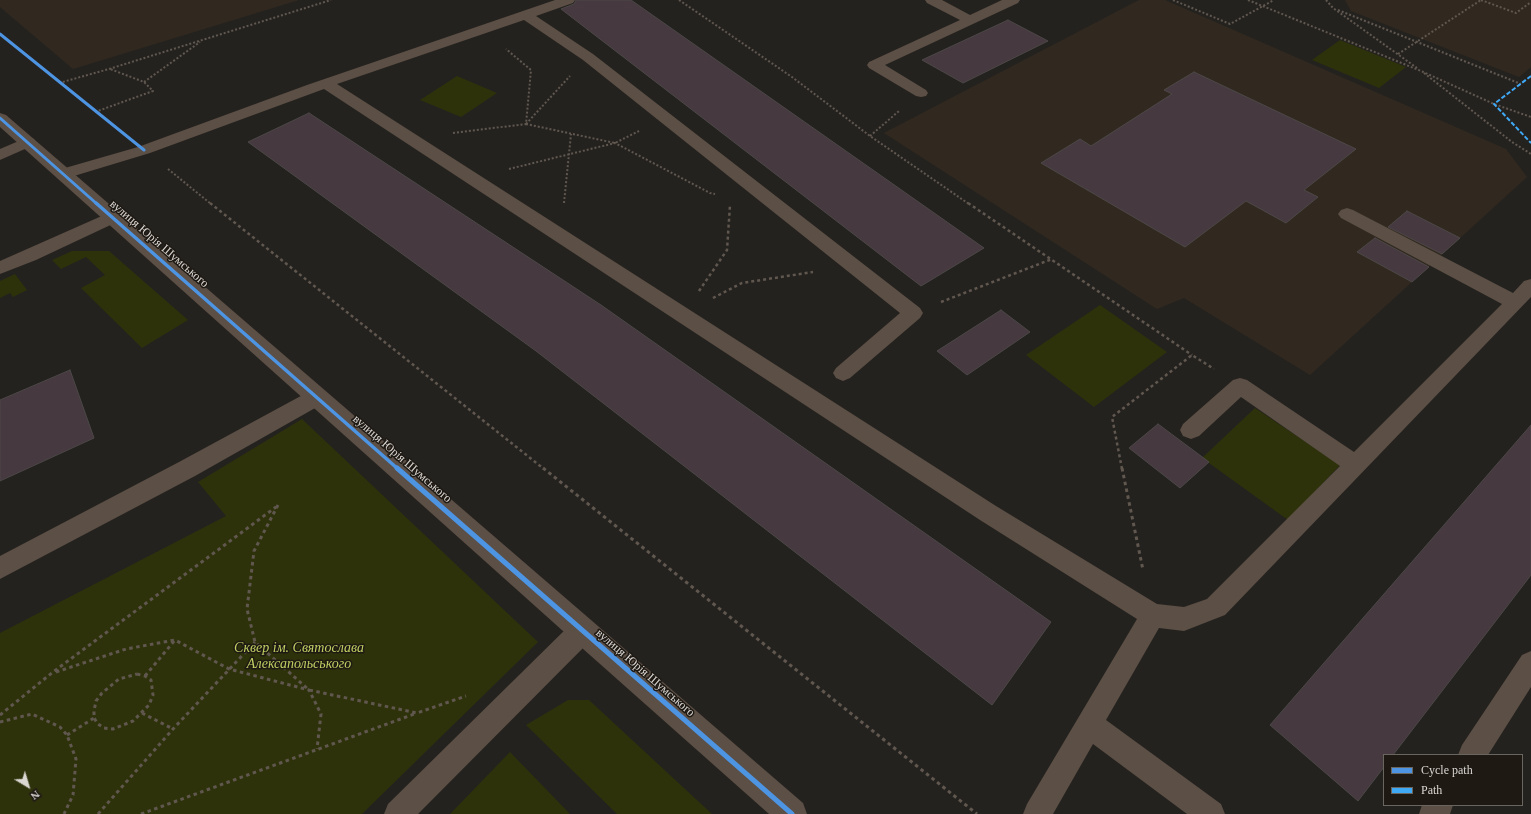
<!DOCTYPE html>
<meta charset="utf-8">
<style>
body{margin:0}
#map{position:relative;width:1531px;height:814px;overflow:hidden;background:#24221f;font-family:Georgia,serif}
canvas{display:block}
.legend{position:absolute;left:1383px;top:754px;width:140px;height:52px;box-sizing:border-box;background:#1e1913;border:1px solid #69655f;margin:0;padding:5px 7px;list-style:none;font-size:12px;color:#dad6d2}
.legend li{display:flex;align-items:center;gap:8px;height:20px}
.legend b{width:20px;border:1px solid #69655f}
.north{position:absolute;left:8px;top:766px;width:40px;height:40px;-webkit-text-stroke:3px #1e1913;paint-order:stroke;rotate:142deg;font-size:11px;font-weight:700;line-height:16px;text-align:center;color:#dad6d2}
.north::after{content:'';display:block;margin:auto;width:14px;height:18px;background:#dad6d2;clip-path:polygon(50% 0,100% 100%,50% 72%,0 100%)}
</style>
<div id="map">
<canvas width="1531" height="814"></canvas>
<ul class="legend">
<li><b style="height:5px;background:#4d94e3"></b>Cycle path</li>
<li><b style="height:5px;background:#3fa9f5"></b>Path</li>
</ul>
<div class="north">N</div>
</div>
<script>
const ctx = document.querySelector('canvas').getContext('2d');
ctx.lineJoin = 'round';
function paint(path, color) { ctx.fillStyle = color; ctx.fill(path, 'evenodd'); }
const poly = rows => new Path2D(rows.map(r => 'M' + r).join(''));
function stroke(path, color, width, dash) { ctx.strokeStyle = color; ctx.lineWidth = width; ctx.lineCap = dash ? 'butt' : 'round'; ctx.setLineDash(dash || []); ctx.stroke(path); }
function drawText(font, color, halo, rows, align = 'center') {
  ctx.font = font + ' Georgia,serif'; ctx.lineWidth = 3; ctx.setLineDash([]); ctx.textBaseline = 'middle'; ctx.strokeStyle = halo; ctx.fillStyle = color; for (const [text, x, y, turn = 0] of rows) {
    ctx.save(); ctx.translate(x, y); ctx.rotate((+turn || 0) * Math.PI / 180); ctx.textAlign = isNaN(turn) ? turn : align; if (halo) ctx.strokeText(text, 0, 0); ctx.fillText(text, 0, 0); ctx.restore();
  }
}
const built = poly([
 [0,0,299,0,73,69,0,7],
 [1139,0,1165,0,1506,149,1527,177,1310,375,1184,298,1157,309,884,133],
 [1345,0,1531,0,1531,67,1519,77,1351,11]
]);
const green = poly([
 [1340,40,1406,67,1379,88,1312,60],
 [457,76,497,93,461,117,420,100],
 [72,251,109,251,188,320,142,348,81,288,105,275,86,257,61,269,52,260],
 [15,274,27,290,13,297,10,293,0,298,0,281],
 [1100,305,1167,352,1094,407,1026,355],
 [1255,408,1340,465,1288,520,1202,458],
 [302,419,538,642,362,814,0,814,0,633,226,516,198,482],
 [568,700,589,700,712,814,617,814,526,725],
 [510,752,570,814,450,814]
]);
const building = poly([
 [576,0,631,0,984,248,921,286,561,9,574,4,576,0],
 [1008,20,1048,41,963,83,922,60,1008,20],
 [1194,72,1356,149,1304,190,1318,197,1286,223,1246,201,1185,247,1041,163,1080,139,1091,146,1172,94,1164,90,1194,72],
 [309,113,601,305,1051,622,992,705,536,351,248,142,309,113],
 [1407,211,1460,238,1442,254,1388,227,1407,211],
 [1375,238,1429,267,1412,282,1357,252,1375,238],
 [1001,310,1030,332,967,375,937,351,1001,310],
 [70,370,94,438,0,481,0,400,70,370],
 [1158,424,1209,462,1180,488,1129,448,1158,424],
 [1531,425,1531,575,1393,755,1384,755,1384,767,1358,801,1270,725,1531,425]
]);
const pathFar2 = poly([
 [679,0,792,77,870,136,969,204],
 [1173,0,1230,24,1274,0],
 [1248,0,1421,71,1494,104,1531,117],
 [1326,0,1333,8,1417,68],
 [1481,0,1516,13,1531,2],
 [1338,10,1521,84],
 [1398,54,1481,0],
 [1424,73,1512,142,1531,154],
 [144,82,200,42],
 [59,83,109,69,331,0],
 [95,112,153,91,144,82,110,69],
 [526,124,615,143,639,131],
 [526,124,570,76],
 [453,133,526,124,531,70,506,49],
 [870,136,899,111],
 [168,169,211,204],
 [509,169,615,143,710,193,715,194],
 [564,203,571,134]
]);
const pathFar1 = poly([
 [210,203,544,469],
 [968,203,1192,355],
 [699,291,727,250,730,205],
 [713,298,742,283,813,272],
 [941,302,1052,259],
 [1122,469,1112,417,1192,355,1214,369]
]);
const path = poly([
 [543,468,977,814],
 [1122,468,1143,570],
 [278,505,254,551,247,609,255,642,309,690,417,713,466,696],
 [56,672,126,649,175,640,229,669,309,690,321,714,317,749],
 [137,674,145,676,151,680,153,695,149,705,133,721,113,729,104,728,98,724,94,718,94,711,96,701,102,693,119,679,137,674],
 [145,676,175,640],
 [142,713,173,729],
 [0,715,53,672,276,507],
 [0,722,32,714,60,727,67,735,76,759,73,795,64,814],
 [67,735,94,718],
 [98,814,173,729,255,642],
 [141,814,417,713]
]);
const service = poly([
 [555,0,575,0,573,3,536,16,593,54,920,308,923,313,920,318,850,378,843,381,836,378,833,373,836,368,900,313,583,60,524,20,337,84,996,506,1157,604,1184,607,1207,599,1340,466,1241,397,1199,436,1191,439,1183,436,1180,430,1183,424,1233,380,1240,378,1247,380,1354,452,1502,304,1341,218,1338,214,1341,210,1347,208,1353,210,1513,293,1524,281,1531,279,1531,297,1225,615,1184,631,1159,628,1106,720,1221,804,1225,814,1187,814,1093,744,1053,814,1023,814,1027,804,1137,619,980,520,324,89,150,153,64,179,58,178,56,174,58,170,138,147,307,85,555,0],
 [925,0,942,0,970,15,1002,0,1020,0,1018,3,885,65,926,90,928,93,926,96,921,97,916,96,869,68,867,65,869,62,960,20,927,3,925,0],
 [28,137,34,139,36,142,34,145,0,160,0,149,28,137],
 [113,211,119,213,122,217,119,221,36,260,0,274,0,261,113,211],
 [317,389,324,391,327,397,324,403,195,476,0,579,0,556,179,462,310,391,317,389],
 [582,619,591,622,595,631,591,640,418,814,384,814,388,804,573,622,582,619],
 [1531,651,1531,687,1488,755,1458,755,1462,745,1522,655,1531,651],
 [1422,805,1453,805,1450,814,1419,814,1422,805]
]);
const tertiary = poly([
 [0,113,6,115,803,803,807,814,769,814,573,640,0,127,0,113]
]);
const quiet = poly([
 [1531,76,1494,104,1531,143]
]);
const cyclewayFar2 = poly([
 [0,34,144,150],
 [0,118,97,204]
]);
const cyclewayFar1 = poly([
 [96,203,398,469]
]);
const cycleway = poly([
 [397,468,792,814]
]);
const streetNames = [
 ["вулиця Юрія Шумського",159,244,41],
 ["вулиця Юрія Шумського",402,459,41],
 ["вулиця Юрія Шумського",645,673,41]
];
const nearParknames = [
 ["Сквер ім. Святослава",299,648],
 ["Алексапольського",299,664]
];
paint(built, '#31291f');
paint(green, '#2e320b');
paint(building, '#46393f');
stroke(building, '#4c4848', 1);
stroke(pathFar2, '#60574f', 2, [2, 2]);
stroke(pathFar1, '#60574f', 2.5, [3, 3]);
stroke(path, '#60574f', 3, [3.5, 3.5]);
paint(service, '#5c4f45');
paint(tertiary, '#5c4f45');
stroke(quiet, '#3fa9f5', 2, [4.5, 2]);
stroke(cyclewayFar2, '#4d94e3', 3);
stroke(cyclewayFar1, '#4d94e3', 3.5);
stroke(cycleway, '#4d94e3', 5);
drawText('12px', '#dad6d2', '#1e1913', streetNames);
drawText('italic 14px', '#bfcf62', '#1e1913', nearParknames);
</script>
